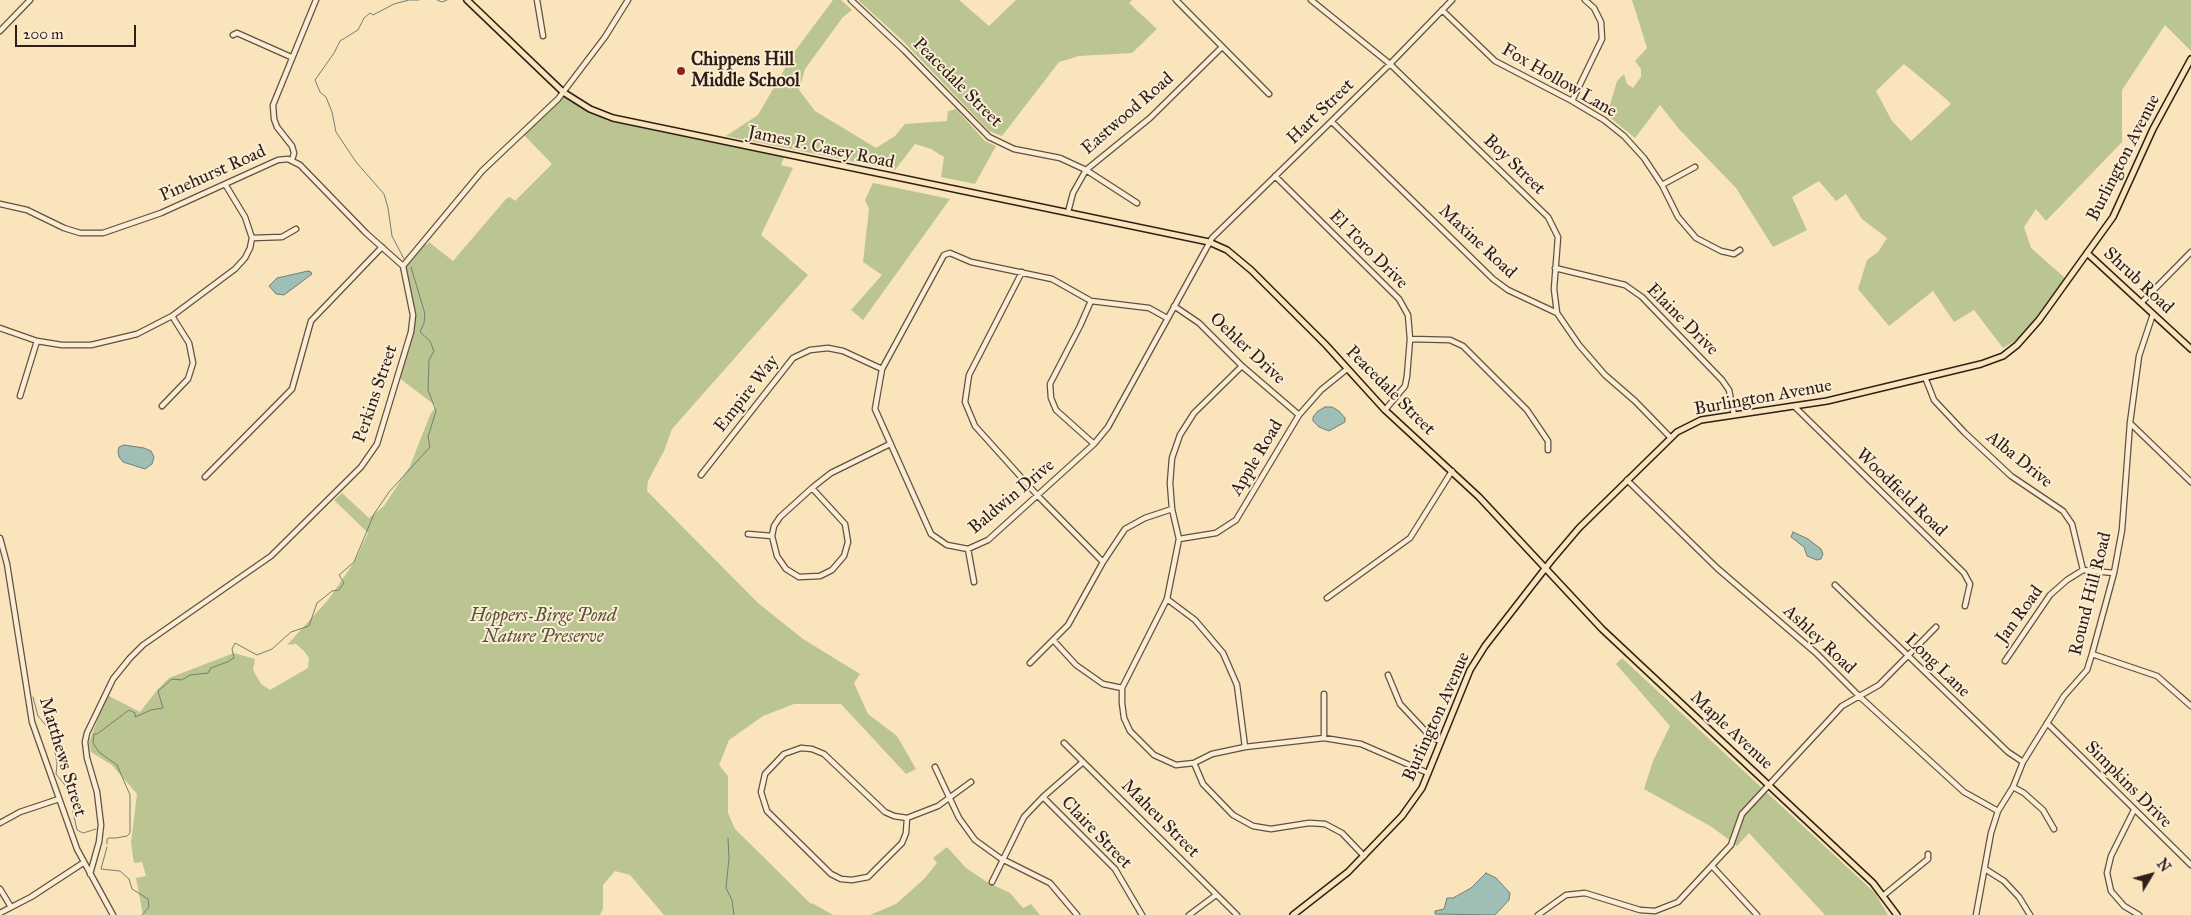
<!DOCTYPE html>
<style>
body{margin:0}
#map{position:relative;width:2191px;height:915px;overflow:hidden;background:#f9e4bb;font-family:"IM FELL Great Primer",serif}
canvas{display:block}
.north{position:absolute;left:2126px;top:850px;width:50px;height:50px;-webkit-text-stroke:4px #fbedd3;paint-order:stroke;rotate:53deg;font-size:14px;font-weight:700;line-height:20px;text-align:center;color:#2e2018}
.north::after{content:'';display:block;margin:auto;width:18px;height:22px;background:#2e2018;clip-path:polygon(50% 0,100% 100%,50% 72%,0 100%)}
.scale{position:absolute;left:15px;top:25px;width:121px;height:22px;box-sizing:border-box;border:2px solid #2e2018;border-top:0;padding-left:6px;font-size:15px;line-height:18px;white-space:nowrap;color:#2e2018;-webkit-text-stroke:4px #fbedd3;paint-order:stroke}
</style>
<div id="map">
<canvas width="2191" height="915"></canvas>
<div class="north">N</div>
<div class="scale">200 m</div>
</div>
<script>
const ctx = document.querySelector('canvas').getContext('2d');
ctx.lineJoin = 'round';
function paint(path, color) { ctx.fillStyle = color; ctx.fill(path, 'evenodd'); }
const poly = rows => new Path2D(rows.map(r => 'M' + r).join(''));
function stroke(path, color, width, dash) { ctx.strokeStyle = color; ctx.lineWidth = width; ctx.lineCap = dash ? 'butt' : 'round'; ctx.setLineDash(dash || []); ctx.stroke(path); }
function drawText(font, color, halo, rows, align = 'center') {
  ctx.font = font + ' "IM FELL Great Primer",serif'; ctx.lineWidth = 4; ctx.setLineDash([]); ctx.textBaseline = 'middle'; ctx.strokeStyle = halo; ctx.fillStyle = color; for (const [text, x, y, turn = 0] of rows) {
    ctx.save(); ctx.translate(x, y); ctx.rotate((+turn || 0) * Math.PI / 180); ctx.textAlign = isNaN(turn) ? turn : align; if (halo) ctx.strokeText(text, 0, 0); ctx.fillText(text, 0, 0); ctx.restore();
  }
}
const green = poly([
 [833,0,841,0,852,10,843,17,805,69,799,90,815,111,876,148,895,136,905,124,947,121,948,111,956,109,985,141,996,146,975,184,941,177,944,157,931,149,915,144,895,170,726,136,758,115,795,51],
 [858,0,959,0,989,26,1016,0,1132,0,1129,3,1157,29,1132,53,1079,56,1059,62,1002,136,989,131,903,41],
 [1632,0,2191,0,2191,51,2165,25,2122,90,2122,142,2046,221,2036,209,2024,227,2031,248,2065,278,2023,336,2003,348,1974,310,1954,322,1933,291,1889,326,1858,289,1867,260,1878,252,1887,238,1862,219,1846,194,1836,201,1819,181,1792,197,1807,230,1773,247,1736,188,1679,129,1660,105,1635,138,1607,115,1617,81,1624,74,1627,84,1633,88,1641,77,1641,69,1635,61,1647,48],
 [1904,64,1945,98,1951,104,1911,141,1892,121,1876,91],
 [563,92,597,112,785,155,781,165,793,168,761,235,808,275,672,429,664,451,648,481,647,491,758,603,803,639,860,674,854,683,868,714,897,736,916,769,906,774,841,704,794,704,763,716,729,740,719,765,728,776,728,813,735,829,811,904,812,903,833,915,664,915,630,875,615,871,603,885,603,909,600,915,143,915,136,878,146,876,142,862,134,863,131,843,137,794,112,765,91,752,89,742,107,695,140,712,158,689,169,678,234,653,255,659,253,670,261,684,270,690,308,668,309,658,304,651,296,644,287,645,328,600,355,561,368,533,334,500,342,493,369,518,384,506,410,466,430,415,436,406,398,377,413,315,403,266,424,243,427,245,429,242,453,261,506,199,510,197,515,201,552,164,522,133],
 [873,183,950,199,863,320,851,310,882,275,863,262,869,209,865,200],
 [1622,658,1875,893,1888,915,1825,915,1749,833,1737,846,1712,827,1644,789,1653,761,1670,726,1616,664],
 [947,847,966,868,987,882,1010,893,1023,908,1031,904,1040,915,870,915,896,904,924,879,937,863,933,858]
]);
const water = poly([
 [308,271,311,272,312,274,284,295,276,294,269,286,277,278,308,271],
 [1325,407,1332,407,1339,411,1345,418,1345,422,1329,431,1319,427,1313,421,1313,417,1318,411,1325,407],
 [124,445,144,448,151,451,154,457,152,464,145,469,123,462,119,457,118,451,119,447,124,445],
 [1793,532,1808,539,1821,549,1823,554,1821,559,1817,560,1807,556,1804,547,1791,537,1793,532],
 [1486,873,1496,878,1510,893,1509,900,1495,915,1435,914,1435,911,1444,909,1447,898,1453,898,1471,888,1486,873]
]);
const stream = poly([
 [410,0,419,0],
 [437,0,442,2,447,0],
 [404,259,392,236,388,208,384,194,356,162,336,132,332,112,326,97,320,92,315,80,334,53,340,41,358,30,364,18,370,13,373,15,394,4,409,0],
 [33,697,38,716,49,729,53,740,57,764,56,774,68,789,77,830,83,833,96,829],
 [728,838,729,858,726,888,732,900,734,915],
 [107,844,107,839,109,838,116,838,127,836,130,833,130,795,117,765,99,752,93,743,94,734,97,734,129,710,135,713,135,717,151,710,163,708,158,691,164,686,172,679,182,680,190,675,208,673,211,668,227,662,234,658,232,649,235,643,257,655,272,649,291,632,309,626,317,603,332,591,339,590,344,583,339,575,354,562,374,514,389,492,430,447,428,437,436,411,428,390,429,360,434,351,430,341,420,332,424,323,425,314,411,267],
 [107,847,101,869,120,871,129,879,132,889,148,899,149,907,142,915]
]);
const minor = poly([
 [537,0,543,36],
 [851,0,904,50,989,137,1014,149,1060,158,1086,170,1137,203],
 [1176,0,1269,94],
 [1311,0,1390,64,1548,217,1558,237,1554,289,1557,313],
 [1442,10,1495,61,1572,101,1604,120,1624,136,1644,158,1662,185,1678,217,1696,238,1721,251,1734,254,1740,250],
 [0,31,30,0],
 [233,35,237,33,291,57],
 [1572,101,1602,39,1601,22,1594,8,1585,0],
 [1332,122,1493,279,1508,290,1557,313,1579,345,1605,375,1635,401,1670,437],
 [292,160,294,153,292,146,277,127,274,119,273,105,316,0],
 [1275,176,1399,299,1408,315,1410,339,1407,376,1405,386,1385,410],
 [1662,185,1695,167],
 [0,204,27,210,64,228,80,233,103,233,161,213,278,160,288,159,300,165,366,233,403,266],
 [1068,212,1073,193,1086,170,1150,118,1222,47],
 [252,238,282,237,296,229],
 [1555,268,1625,285,1642,297,1722,380,1729,390,1734,415],
 [1022,272,969,375,965,402,975,426,1038,496,1103,562],
 [1091,301,1080,326,1050,384,1051,398,1056,410,1094,444],
 [2142,302,2191,252],
 [1174,306,1199,323,1242,366,1299,415],
 [1167,318,1149,308,1091,301,1052,279,971,262,950,253,944,255,882,369,875,409,931,534,947,545,968,549,988,540,1094,444,1108,427,1212,238,1390,64,1452,0],
 [0,328,37,341,62,345,91,345,137,334,172,316,235,269,245,258,250,248,252,238,245,217,225,184],
 [1410,339,1450,340,1463,346,1527,410,1548,441,1548,450],
 [1242,366,1194,413,1180,435,1172,458,1170,483,1172,509,1179,539,1167,599,1122,688,1122,703,1124,718,1130,731,1154,755,1176,765,1194,763,1212,754,1245,747,1324,738,1361,744,1428,773],
 [1925,377,1934,400,1965,433,2011,476,2063,511,2072,524,2083,570],
 [20,396,37,341],
 [162,406,188,379,193,363,189,343,172,316],
 [1795,407,1964,573,1970,584,1965,606],
 [2130,423,2191,482],
 [701,475,793,358,810,350,828,348,843,351,882,369],
 [205,477,292,389,311,321,382,247],
 [1627,480,1717,568,1816,653,1859,696,1964,792,1998,811],
 [812,488,845,524,848,542,844,556,832,570,820,576,799,577,786,569,777,556,772,536,774,526,780,517,812,488,822,480,831,473,890,444],
 [748,534,772,536],
 [0,538,7,564,32,722,77,849,113,915],
 [1179,539,1216,533,1236,520,1299,415,1321,390,1347,369],
 [968,549,974,582],
 [1835,585,2008,752,2023,762],
 [1327,598,1410,538,1452,471],
 [1167,599,1195,620,1223,653,1237,685,1245,747],
 [1054,641,1076,665,1103,684,1122,688],
 [2092,654,2157,676,2191,706],
 [2005,661,2050,595,2067,580,2083,570,2114,573],
 [1030,663,1068,625,1103,562,1125,529,1145,518,1172,509],
 [1388,675,1400,704,1430,736,1440,741],
 [2047,723,2191,865],
 [1324,738,1324,694],
 [1064,743,1237,915],
 [801,748,812,749,824,754,885,812,894,816,907,818,906,833,902,843,868,877,852,880,841,879,831,874,767,811,761,792,765,774,784,754,801,748],
 [1194,763,1203,784,1233,815,1253,826,1271,829,1309,823,1325,824,1342,833,1364,856],
 [935,767,959,818,975,840,1000,858,1050,883,1077,915],
 [2013,787,2024,793,2043,810,2054,829],
 [1043,797,1115,869,1142,915],
 [2134,810,2111,856,2107,873,2111,891,2124,906,2139,915],
 [907,818,938,806,971,782],
 [0,823,20,812,59,799],
 [1712,866,1757,915],
 [1985,869,2004,881,2019,897,2030,915],
 [90,874,99,842,101,825,97,792,87,758,85,742,87,733,113,679,130,658,143,645,271,556,361,467,377,444,411,332,413,315,403,266,482,171,558,99,605,37,628,0],
 [992,882,1024,817,1043,797,1083,762],
 [0,889,11,907],
 [1884,895,1928,859,1928,854],
 [0,913,31,897,83,863],
 [1189,915,1216,895],
 [1538,915,1566,895,1585,893,1640,910,1655,911,1678,902,1731,845,1742,814,1842,706,1879,685,1936,627],
 [1976,915,1991,833,1998,811,2013,787,2023,762,2064,696,2087,670,2092,654,2114,573,2122,530,2130,423,2139,356,2153,314]
]);
const major = poly([
 [467,0,563,92,590,109,613,118,1209,242,1227,250,1251,270,1326,345,1385,410,1479,497,1602,629,1873,883,1897,915],
 [2087,253,2191,349],
 [1293,915,1348,872,1402,816,1422,788,1470,670,1485,646,1551,561,1579,528,1677,432,1701,420,1827,401,1981,364,2003,356,2017,345,2039,320,2113,217,2153,129,2191,59]
]);
const markers = [
 [681,71,5,"#8f2418"]
];
const poiNames = [
 ["Chippens Hill",691,61],
 ["Middle School",691,82]
];
const streetNames = [
 ["Fox Hollow Lane",1559,81,30],
 ["Peacedale Street",957,83,45],
 ["Hart Street",1321,112,-44],
 ["Eastwood Road",1128,114,-41],
 ["James P. Casey Road",821,148,12],
 ["Burlington Avenue",2124,158,-63],
 ["Boy Street",1514,165,44],
 ["Pinehurst Road",213,174,-24],
 ["Maxine Road",1477,242,43],
 ["El Toro Drive",1368,250,45],
 ["Shrub Road",2138,281,43],
 ["Elaine Drive",1682,320,45],
 ["Oehler Drive",1247,349,43],
 ["Peacedale Street",1390,391,45],
 ["Perkins Street",376,394,-71],
 ["Empire Way",747,394,-52],
 ["Burlington Avenue",1763,398,-10],
 ["Apple Road",1257,458,-59],
 ["Alba Drive",2019,460,39],
 ["Woodfield Road",1901,493,44],
 ["Baldwin Drive",1012,497,-40],
 ["Round Hill Road",2091,594,-76],
 ["Jan Road",2020,615,-54],
 ["Ashley Road",1819,640,43],
 ["Long Lane",1937,666,44],
 ["Burlington Avenue",1437,717,-66],
 ["Maple Avenue",1731,731,43],
 ["Matthews Street",62,757,73],
 ["Simpkins Drive",2128,785,45],
 ["Maheu Street",1160,819,45],
 ["Claire Street",1096,833,46]
];
const parkNames = [
 ["Hoppers-Birge Pond",543,617],
 ["Nature Preserve",543,638]
];
paint(green, '#bbc592');
paint(water, '#9ebeb6');
stroke(water, '#717f77', 1);
stroke(stream, '#717f77', 1);
stroke(minor, '#615141', 7);
stroke(major, '#2e2018', 8);
stroke(minor, '#fbedd3', 4.5);
stroke(major, '#f9e4bb', 5);
for (const [x, y, r, color] of markers) { const dot = new Path2D(); dot.arc(x, y, r, 0, 2 * Math.PI); ctx.fillStyle = color; ctx.fill(dot); stroke(dot, '#fbedd3', 2); }
drawText('bold 18px', '#2e2018', '#fbedd3', poiNames, 'left');
drawText('18px', '#2e2018', '#fbedd3', streetNames);
drawText('italic 18px', '#58523d', '#fbedd3', parkNames);
</script>
